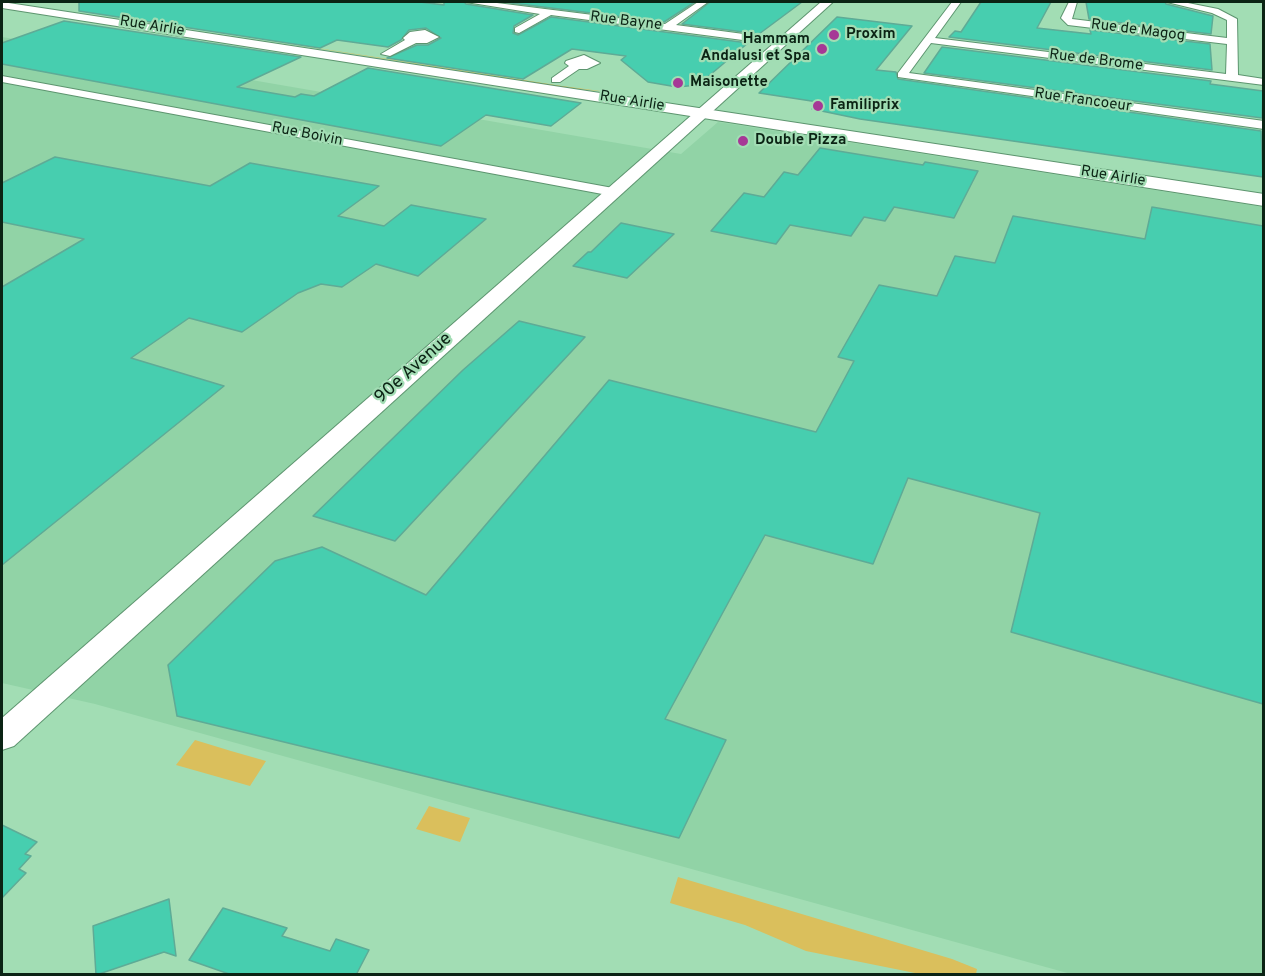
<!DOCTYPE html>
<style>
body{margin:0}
#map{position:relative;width:1265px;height:976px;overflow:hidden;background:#a2ddb4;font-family:Overpass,sans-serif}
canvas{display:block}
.frame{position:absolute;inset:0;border:3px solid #0b2314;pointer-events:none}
</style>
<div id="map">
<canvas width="1265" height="976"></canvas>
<div class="frame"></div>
</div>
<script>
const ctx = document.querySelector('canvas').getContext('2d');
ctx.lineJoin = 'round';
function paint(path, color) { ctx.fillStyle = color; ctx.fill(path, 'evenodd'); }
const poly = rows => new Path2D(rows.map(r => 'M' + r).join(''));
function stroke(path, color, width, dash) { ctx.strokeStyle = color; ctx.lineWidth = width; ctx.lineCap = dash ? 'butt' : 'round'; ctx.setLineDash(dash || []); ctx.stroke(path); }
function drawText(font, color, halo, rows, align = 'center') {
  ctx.font = font + ' Overpass,sans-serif'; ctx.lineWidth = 4.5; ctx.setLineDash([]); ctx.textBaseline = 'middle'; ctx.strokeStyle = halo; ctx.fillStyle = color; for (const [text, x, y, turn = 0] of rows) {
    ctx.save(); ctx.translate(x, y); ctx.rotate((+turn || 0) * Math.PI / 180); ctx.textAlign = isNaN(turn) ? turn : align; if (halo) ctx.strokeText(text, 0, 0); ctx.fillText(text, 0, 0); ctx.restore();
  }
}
const built = poly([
 [2,37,681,154,718,122,1263,207,1263,974,1071,974,95,704,2,683]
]);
const green = poly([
 [214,32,562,86,615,93,562,87],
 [195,740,231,751,266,761,250,786,176,765],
 [429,806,470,818,460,842,416,829],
 [678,877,952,959,977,969,976,974,920,974,806,951,745,925,670,903]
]);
const building = poly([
 [79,2,420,2,444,5,444,2,464,2,466,4,533,15,514,26,513,33,518,35,551,17,748,43,698,85,677,87,648,82,621,60,626,56,572,49,523,79,387,58,417,45,428,45,441,38,426,28,409,30,401,40,388,47,337,40,320,48,79,11,79,2],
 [503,2,695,2,664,22,503,2],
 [710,2,802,2,759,34,682,24,710,2],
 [981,2,1051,2,1037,28,1091,34,1090,30,1210,44,1212,70,949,37,955,31,961,32,981,2],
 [1086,2,1165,2,1166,4,1213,16,1211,34,1089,19,1086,2],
 [837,17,912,26,876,70,896,72,898,79,1261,131,1263,177,860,119,812,109,818,102,759,93,837,17],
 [64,21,301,57,237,87,295,97,301,94,314,96,368,68,581,103,551,126,486,115,441,146,2,64,2,43,64,21],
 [942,47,1211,81,1210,84,1263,91,1262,118,924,73,942,47],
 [820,148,923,165,925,162,978,171,954,218,894,207,885,221,864,217,851,236,790,225,776,244,711,231,744,193,764,197,784,172,798,175,820,148],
 [55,157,210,186,250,163,379,186,338,216,384,226,411,205,486,219,418,276,376,264,342,287,321,284,298,293,242,332,189,318,131,358,224,386,2,565,2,287,84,239,2,222,2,183,55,157],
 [1152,207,1263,226,1263,704,1011,632,1040,513,908,478,873,564,765,535,665,719,726,740,679,838,177,716,168,665,275,561,322,547,426,595,609,380,816,432,854,361,838,357,879,285,937,296,955,256,995,263,1013,216,1145,239,1152,207],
 [621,223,674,234,627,278,573,266,588,252,591,252,621,223],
 [519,321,585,337,395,541,313,516,463,370,519,321],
 [2,825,37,842,25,854,31,856,19,869,26,873,2,898,2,825],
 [169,899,176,956,164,952,96,975,93,926,169,899],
 [223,908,287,928,282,936,330,951,336,939,369,950,356,975,232,975,189,960,223,908]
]);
const minor = poly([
 [466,2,489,2,665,24,698,2,708,2,676,25,781,39,786,42,781,45,551,15,519,33,515,32,515,28,540,14,466,2],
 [952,2,961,2,935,38,1226,74,1227,44,1068,25,1061,18,1069,2,1077,2,1072,19,1227,38,1227,20,1212,13,1167,2,1183,2,1218,9,1237,19,1238,75,1264,79,1264,85,931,43,909,73,1264,121,1264,129,898,77,898,73,952,2],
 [425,30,439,37,427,43,416,43,390,56,381,54,405,40,403,38,410,32,425,30],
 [584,55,600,63,587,69,579,69,560,82,552,82,552,78,569,66,565,63,566,61,584,55],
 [2,76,613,188,620,192,613,196,2,82,2,76]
]);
const tertiary = poly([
 [821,2,833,2,14,746,2,750,2,718,821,2]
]);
const secondary = poly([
 [2,2,1264,194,1264,206,2,8,2,2]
]);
const markers = [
 [834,35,6,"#a63896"],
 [822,49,6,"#a63896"],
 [678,83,6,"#a63896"],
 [818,106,6,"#a63896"],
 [743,141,6,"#a63896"]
];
const farStreetnames = [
 ["Rue Bayne",626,22,7],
 ["Rue Airlie",152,27,9],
 ["Rue de Magog",1138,31,7],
 ["Rue de Brome",1096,61,7],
 ["Rue Francoeur",1083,101,8],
 ["Rue Airlie",632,102,9],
 ["Rue Boivin",307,135,11],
 ["Rue Airlie",1113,177,9]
];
const farPoinames = [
 ["Proxim",846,35],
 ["Hammam",810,40,"right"],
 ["Andalusi et Spa",810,57,"right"],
 ["Maisonette",690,83],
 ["Familiprix",830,106],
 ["Double Pizza",755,141]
];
const streetNames = [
 ["90e Avenue",414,369,-42]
];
paint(built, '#91d3a6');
paint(green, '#dabf5c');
paint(building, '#47ceaf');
stroke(building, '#5eab96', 1.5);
stroke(minor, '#5d956f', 2);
stroke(tertiary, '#5d956f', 2);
stroke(secondary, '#5d956f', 2);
paint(minor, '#fff');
paint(tertiary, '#fff');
paint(secondary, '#fff');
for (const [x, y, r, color] of markers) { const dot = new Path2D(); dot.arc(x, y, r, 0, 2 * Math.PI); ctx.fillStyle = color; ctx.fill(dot); stroke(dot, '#a2ddb4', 2); }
drawText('15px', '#0b2314', '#a2ddb4', farStreetnames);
drawText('bold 15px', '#0b2314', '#a2ddb4', farPoinames, 'left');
drawText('18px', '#0b2314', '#a2ddb4', streetNames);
</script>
